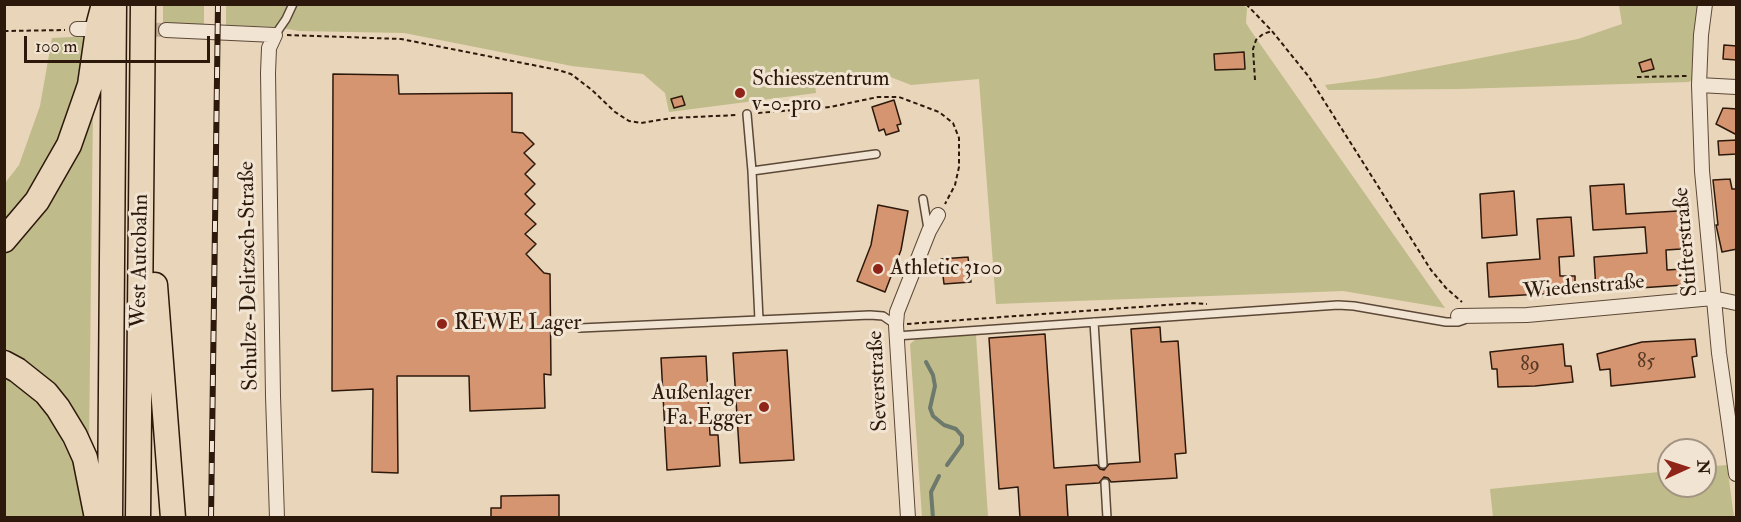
<!DOCTYPE html>
<meta charset="utf-8">
<style>
body{margin:0}
#map{position:relative;width:1741px;height:522px;overflow:hidden;background:#e9d5b9;font-family:"IM FELL Double Pica",serif}
canvas{display:block}
.frame{position:absolute;inset:0;border:6px solid #2d190c;pointer-events:none}
.north{position:absolute;left:1657px;top:438px;width:60px;height:60px;box-sizing:border-box;background:#f1e4d2;border:2px solid #a39383;border-radius:50%;rotate:87deg;font-size:16px;font-weight:700;line-height:24px;text-align:center;color:#2d190c}
.north::after{content:'';display:block;margin:auto;width:21px;height:27px;background:#8f2418;clip-path:polygon(50% 0,100% 100%,50% 72%,0 100%)}
.scale{position:absolute;left:24px;top:36px;width:186px;height:27px;box-sizing:border-box;border:3px solid #2d190c;border-top:0;padding-left:8px;font-size:18px;line-height:21px;white-space:nowrap;color:#2d190c;-webkit-text-stroke:4px #f1e4d2;paint-order:stroke}
</style>
<div id="map">
<canvas width="1741" height="522"></canvas>
<div class="frame"></div>
<div class="north">N</div>
<div class="scale">100 m</div>
</div>
<script>
const ctx = document.querySelector('canvas').getContext('2d');
ctx.lineJoin = 'round';
function paint(path, color) { ctx.fillStyle = color; ctx.fill(path, 'evenodd'); }
const poly = rows => new Path2D(rows.map(r => 'M' + r).join(''));
function stroke(path, color, width, dash) { ctx.strokeStyle = color; ctx.lineWidth = width; ctx.lineCap = dash ? 'butt' : 'round'; ctx.setLineDash(dash || []); ctx.stroke(path); }
function drawText(font, color, halo, rows, align = 'center') {
  ctx.font = font + ' "IM FELL Double Pica",serif'; ctx.lineWidth = 6; ctx.setLineDash([]); ctx.textBaseline = 'middle'; ctx.strokeStyle = halo; ctx.fillStyle = color; for (const [text, x, y, turn = 0] of rows) {
    ctx.save(); ctx.translate(x, y); ctx.rotate((+turn || 0) * Math.PI / 180); ctx.textAlign = isNaN(turn) ? turn : align; if (halo) ctx.strokeText(text, 0, 0); ctx.fillText(text, 0, 0); ctx.restore();
  }
}
const green = poly([
 [202,4,204,6,204,25,163,25,163,5],
 [228,4,1243,5,1247,8,1246,23,1251,31,1445,308,1343,291,996,304,979,79,911,85,888,76,830,82,814,74,816,93,669,112,665,93,643,74,572,66,404,33,299,31,277,27,226,25,226,7],
 [1619,5,1701,5,1695,78,1689,82,1458,89,1328,90,1325,85,1378,78,1578,39,1622,24],
 [92,36,64,141,5,230,5,183,19,165,40,106,52,38],
 [93,108,89,444,5,356,4,248],
 [976,335,988,517,922,517,910,344,916,339],
 [4,377,29,390,53,422,73,463,83,500,85,517,5,517],
 [1727,465,1734,517,1493,517,1490,489,1669,471,1669,486,1705,486,1705,467]
]);
const stream = poly([
 [926,362,933,375,935,386,930,408,933,416,944,425,956,429,962,436,962,444,947,465],
 [933,518,931,492,939,476]
]);
const building = poly([
 [1724,45,1737,46,1737,60,1723,59,1724,45],
 [1244,52,1245,69,1215,70,1214,54,1244,52],
 [1651,59,1654,69,1642,72,1639,63,1651,59],
 [333,74,398,75,399,94,512,93,512,132,523,133,534,144,524,153,535,164,525,174,535,184,525,194,535,204,525,214,536,224,525,234,536,244,526,254,544,273,550,274,551,375,544,374,545,408,470,411,469,376,397,376,398,473,372,472,373,389,332,391,333,74],
 [682,96,685,105,674,108,671,99,682,96],
 [894,100,901,124,897,125,899,131,886,135,884,129,879,131,872,107,894,100],
 [1723,108,1737,109,1737,135,1716,124,1723,108],
 [1737,140,1737,154,1719,155,1718,141,1737,140],
 [1730,179,1732,189,1737,189,1737,249,1722,252,1716,225,1718,225,1713,180,1730,179],
 [1624,184,1626,214,1678,211,1681,249,1666,250,1667,270,1682,269,1683,285,1596,291,1594,257,1647,253,1645,227,1593,230,1590,186,1624,184],
 [1514,191,1517,235,1482,238,1480,194,1514,191],
 [878,205,908,211,901,250,885,292,857,281,871,245,878,205],
 [1571,217,1574,256,1559,257,1560,276,1575,276,1575,292,1489,297,1487,263,1540,259,1537,219,1571,217],
 [968,257,971,282,944,284,941,259,968,257],
 [1160,327,1161,342,1178,341,1186,453,1175,454,1177,478,1111,482,1108,478,1104,477,1099,483,1066,485,1068,518,1020,518,1018,487,999,489,989,338,1045,334,1054,468,1097,465,1100,469,1104,470,1109,464,1140,462,1131,329,1160,327],
 [1695,339,1697,356,1692,357,1695,377,1611,386,1610,369,1600,370,1597,354,1642,342,1695,339],
 [1563,344,1565,366,1571,366,1573,382,1535,386,1498,387,1497,369,1492,369,1490,352,1563,344],
 [787,350,794,460,740,463,733,353,787,350],
 [706,356,710,435,718,435,720,466,667,470,661,358,706,356],
 [559,495,559,518,491,518,491,508,501,508,501,496,559,495]
]);
const streetTunnel = poly([
 [110,29,166,30]
]);
const path = poly([
 [1246,4,1272,31,1309,77,1431,270,1446,288,1462,302],
 [4,31,65,30],
 [287,35,401,39,558,70,571,74,592,90,615,112,629,121,641,123,672,118,737,115],
 [1637,77,1688,76],
 [1255,80,1253,49,1256,40,1263,34,1272,31],
 [758,113,830,107,878,97,899,97,939,112,953,123,959,138,959,167,955,185,945,204],
 [907,324,1193,303,1207,304]
]);
const lane = poly([
 [275,35,286,19,293,4],
 [747,114,752,171,759,320],
 [752,171,876,154],
 [923,199,928,229],
 [1094,322,1103,464],
 [580,328,870,315,883,316,896,325],
 [896,336,1338,305,1354,306,1446,322,1458,322,1464,320],
 [1105,483,1107,518]
]);
const street = poly([
 [1705,4,1701,35,1699,85,1702,171,1719,353,1736,474],
 [77,29,90,29],
 [166,30,275,35,269,48,268,73,273,396,277,518],
 [1699,85,1736,87],
 [1458,316,1527,315,1713,298,1736,303],
 [908,518,896,325,897,312,929,231,938,215]
]);
const highway = poly([
 [4,240,37,201,69,145,90,85,99,23,104,4],
 [155,285,173,518],
 [4,363,17,370,46,393,58,408,75,436,85,458,97,518],
 [110,518,114,4],
 [138,518,143,4]
]);
const rail = poly([
 [211,518,218,4]
]);
const markers = [
 [740,93,6,"#8f2418"],
 [878,269,6,"#8f2418"],
 [442,324,6,"#8f2418"],
 [764,407,6,"#8f2418"]
];
const numberNames = [
 ["85",1646,363],
 ["89",1530,366]
];
const poiNames = [
 ["Schiesszentrum",752,80],
 ["v-0-pro",752,105],
 ["Athletic 3100",890,269],
 ["REWE Lager",454,324],
 ["Außenlager",752,394,"right"],
 ["Fa. Egger",752,419,"right"]
];
const streetNames = [
 ["Stifterstraße",1687,242,-95],
 ["West Autobahn",141,261,-89],
 ["Schulze-Delitzsch-Straße",250,276,-91],
 ["Wiedenstraße",1584,288,-5],
 ["Severstraße",879,381,-93]
];
paint(green, '#bfbb8a');
stroke(stream, '#6d796c', 4);
paint(building, '#d59570');
stroke(building, '#2d190c', 1.5);
stroke(streetTunnel, '#c3af96', 14, [14, 7]);
stroke(lane, '#5c4837', 10);
stroke(street, '#5c4837', 16);
stroke(highway, '#2d190c', 27);
stroke(path, '#2d190c', 2, [4.5, 3]);
stroke(lane, '#f1e4d2', 7);
stroke(street, '#f1e4d2', 14);
stroke(highway, '#e9d5b9', 24);
stroke(rail, '#2d190c', 6);
stroke(rail, '#f1e4d2', 4, [11]);
for (const [x, y, r, color] of markers) { const dot = new Path2D(); dot.arc(x, y, r, 0, 2 * Math.PI); ctx.fillStyle = color; ctx.fill(dot); stroke(dot, '#f1e4d2', 2); }
drawText('20px', '#573825', null, numberNames);
drawText('22px', '#2d190c', '#f1e4d2', poiNames, 'left');
drawText('22px', '#2d190c', '#f1e4d2', streetNames);
</script>
